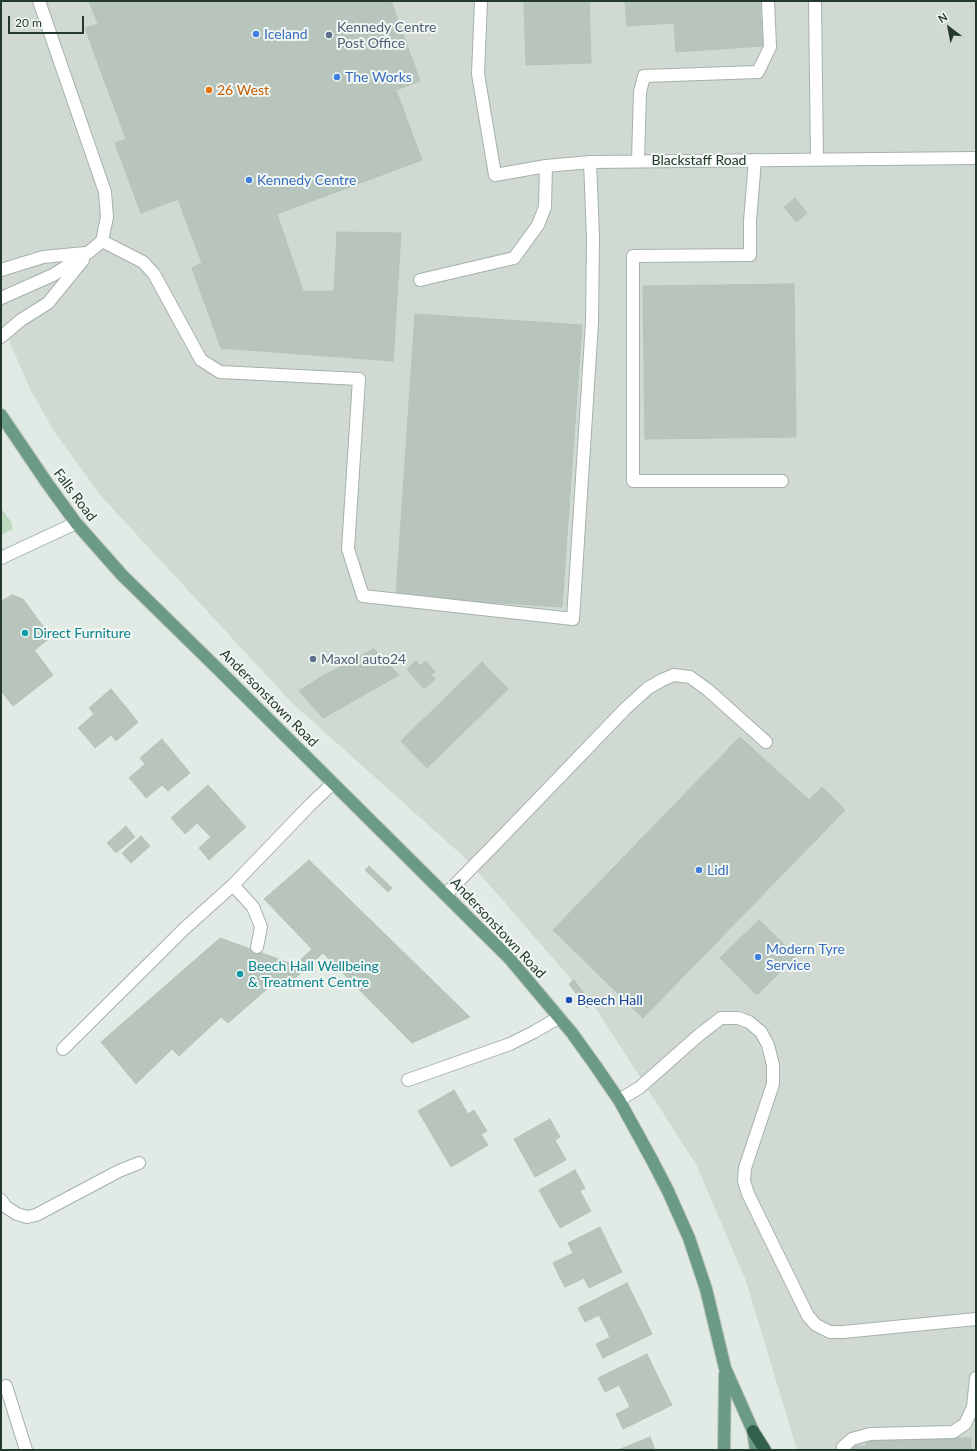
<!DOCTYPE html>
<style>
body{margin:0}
#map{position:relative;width:977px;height:1451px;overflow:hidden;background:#e1eae4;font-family:Lato,sans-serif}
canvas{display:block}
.frame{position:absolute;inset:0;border:2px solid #24392e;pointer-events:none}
.north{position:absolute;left:929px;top:8px;width:40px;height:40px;-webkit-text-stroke:3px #f2f7f3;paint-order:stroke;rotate:328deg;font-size:11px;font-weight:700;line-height:16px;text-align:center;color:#24392e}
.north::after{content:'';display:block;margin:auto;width:14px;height:18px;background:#24392e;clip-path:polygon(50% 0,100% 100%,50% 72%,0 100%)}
.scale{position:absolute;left:8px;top:16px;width:76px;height:18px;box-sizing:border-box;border:2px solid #24392e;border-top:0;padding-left:5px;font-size:12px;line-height:14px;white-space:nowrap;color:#24392e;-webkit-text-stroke:3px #f2f7f3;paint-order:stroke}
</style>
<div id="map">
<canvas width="977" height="1451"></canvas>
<div class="frame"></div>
<div class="north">N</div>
<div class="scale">20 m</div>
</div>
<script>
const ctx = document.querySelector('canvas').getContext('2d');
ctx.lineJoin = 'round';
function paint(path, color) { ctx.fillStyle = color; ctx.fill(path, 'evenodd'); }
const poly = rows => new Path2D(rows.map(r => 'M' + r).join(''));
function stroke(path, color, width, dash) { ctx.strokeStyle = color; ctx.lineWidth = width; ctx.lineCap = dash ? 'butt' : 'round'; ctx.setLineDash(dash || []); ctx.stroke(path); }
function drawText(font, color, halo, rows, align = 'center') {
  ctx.font = font + ' Lato,sans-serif'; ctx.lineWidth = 4; ctx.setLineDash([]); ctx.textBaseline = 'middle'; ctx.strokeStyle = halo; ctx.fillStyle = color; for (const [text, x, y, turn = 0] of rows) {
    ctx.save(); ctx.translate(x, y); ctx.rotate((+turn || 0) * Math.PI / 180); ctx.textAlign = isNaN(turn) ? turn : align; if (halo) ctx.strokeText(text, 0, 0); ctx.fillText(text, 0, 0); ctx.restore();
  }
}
const built = poly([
 [1,1,976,1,976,1450,797,1450,746,1281,697,1166,595,1007,501,898,464,857,291,702,102,497,53,430,30,389,1,322]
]);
const green = poly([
 [1,508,11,522,13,529,1,535]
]);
const building = poly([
 [89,1,391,1,420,81,396,90,422,160,277,214,303,291,334,291,337,232,401,233,393,361,221,348,192,268,202,263,178,199,141,213,115,143,126,139,85,28,98,24,89,1],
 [524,1,589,1,591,63,526,65,524,1],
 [625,1,760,1,763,46,676,52,674,23,627,26,625,1],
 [795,198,807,213,796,222,784,207,795,198],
 [794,284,796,437,645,439,643,286,794,284],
 [415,314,582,325,562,607,396,596,415,314],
 [12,595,23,599,51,637,1,677,1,629,5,625,1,616,1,601,12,595],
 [1,616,5,625,1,629,1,616],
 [374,649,399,675,323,718,299,691,321,677,374,649],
 [34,650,53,675,13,706,1,691,1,677,34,650],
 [416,661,420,666,426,661,435,672,431,675,435,679,424,689,407,669,416,661],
 [482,662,508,689,427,768,401,741,482,662],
 [111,689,125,706,87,738,78,728,94,714,89,708,111,689],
 [125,706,138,722,116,741,111,735,95,748,87,738,125,706],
 [740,737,809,800,822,787,845,810,643,1018,553,930,740,737],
 [162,739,176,756,138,788,129,778,145,764,140,758,162,739],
 [176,756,190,773,168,791,162,785,146,798,138,788,176,756],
 [208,785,226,805,202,828,197,823,185,834,171,818,208,785],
 [226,805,246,827,209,860,199,848,211,837,202,828,226,805],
 [126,826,135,837,116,853,107,843,126,826],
 [141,836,150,846,131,863,122,853,141,836],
 [309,860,470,1017,412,1043,323,953,283,989,274,983,228,1023,221,1017,179,1056,172,1049,136,1084,101,1042,220,938,295,965,312,949,264,899,309,860],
 [369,866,392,888,388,892,365,870,369,866],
 [759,920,796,956,757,995,720,958,759,920],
 [574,980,592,1004,587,1008,569,984,574,980],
 [454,1090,468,1114,474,1110,487,1131,481,1134,488,1145,451,1167,418,1111,454,1090],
 [550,1119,560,1137,555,1140,566,1160,535,1177,514,1139,550,1119],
 [575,1170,585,1188,580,1191,591,1211,560,1228,539,1190,575,1170],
 [600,1227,611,1250,559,1276,553,1263,573,1253,568,1243,600,1227],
 [611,1250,622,1272,589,1288,584,1278,565,1287,559,1276,611,1250],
 [627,1283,640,1309,605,1327,599,1315,585,1322,578,1308,627,1283],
 [640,1309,652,1334,603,1358,596,1344,610,1337,605,1327,640,1309],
 [647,1354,659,1379,625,1397,619,1385,605,1392,598,1378,647,1354],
 [659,1379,672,1405,623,1429,616,1414,630,1407,625,1397,659,1379],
 [650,1437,655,1450,618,1450,650,1437],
 [866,1438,971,1438,971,1450,852,1450,852,1446,866,1446,866,1438]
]);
const minor = poly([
 [481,1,478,74,495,175,546,166,590,162,976,158],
 [815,1,817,160],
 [755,160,750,221,750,255,633,256,633,481,782,481],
 [638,161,640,92,644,76,758,72,770,47,768,1],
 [102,241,143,262,154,274,201,360,220,372,359,379,348,549,363,596,573,619,592,322,593,237,590,162],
 [1,270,43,257,86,253],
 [420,280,514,258,538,225,545,207,546,166],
 [1,298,53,275,89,252,102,241,107,217,105,192,39,1],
 [1,337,21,320,48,303,83,260],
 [1,558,76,523],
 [233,885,253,907,261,927,257,947],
 [446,894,496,843,625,709,648,688,662,680,674,675,690,677,708,690,766,742],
 [63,1049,184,929,233,885,310,805,333,783],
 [408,1080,510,1044,534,1032,558,1018],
 [619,1100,639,1088,699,1035,721,1018,738,1018,749,1022,761,1032,768,1045,773,1065,773,1084,745,1168,744,1181,748,1194,808,1316,816,1325,830,1332,843,1332,976,1319],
 [1,1200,6,1207,17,1214,27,1217,36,1215,119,1171,139,1163],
 [6,1386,26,1450],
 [843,1450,843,1447,852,1439,870,1434,953,1432,965,1424,973,1407,976,1378]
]);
const major = poly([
 [1,415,47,483,76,523,122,575,223,674,509,958,572,1033,595,1065,619,1100,652,1160,668,1191,689,1238,706,1289,725,1368,753,1431,756,1450],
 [724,1450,725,1374]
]);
const highway = poly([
 [753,1431,765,1450]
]);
const markers = [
 [256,34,4,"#3f7fe0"],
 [329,35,4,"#5c6f8a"],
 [337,77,4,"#3f7fe0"],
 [209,90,4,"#e8710a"],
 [249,180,4,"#3f7fe0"],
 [25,633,4,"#0f9aa8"],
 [313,659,4,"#5c6f8a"],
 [699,870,4,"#3f7fe0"],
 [758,957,4,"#3f7fe0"],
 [240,974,4,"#0f9aa8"],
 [569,1000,4,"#1a4fb4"]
];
const serviceNames = [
 ["Kennedy Centre",337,27],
 ["Post Office",337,43],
 ["Maxol auto24",321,659]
];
const shopNames = [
 ["Iceland",264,34],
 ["The Works",345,77],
 ["Kennedy Centre",257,180],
 ["Lidl",707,870],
 ["Modern Tyre",766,949],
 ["Service",766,965]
];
const foodNames = [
 ["26 West",217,90]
];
const streetNames = [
 ["Blackstaff Road",699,160],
 ["Falls Road",75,495,53],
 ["Andersonstown Road",269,698,45],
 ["Andersonstown Road",498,928,47]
];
const cultureNames = [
 ["Direct Furniture",33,633],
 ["Beech Hall Wellbeing",248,966],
 ["& Treatment Centre",248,982]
];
const transitNames = [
 ["Beech Hall",577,1000]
];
paint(built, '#d0dad3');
paint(green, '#bcd9be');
paint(building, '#b7c5bd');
stroke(building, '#b5c3ba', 1);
stroke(minor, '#a5b1aa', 14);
stroke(major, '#bdc4c0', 14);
stroke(highway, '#bdc4c0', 14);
stroke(minor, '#fff', 12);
stroke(major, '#6b9b84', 12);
stroke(highway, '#32624e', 12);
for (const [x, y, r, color] of markers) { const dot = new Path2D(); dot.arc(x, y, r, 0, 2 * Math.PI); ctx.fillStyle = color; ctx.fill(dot); stroke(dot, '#f2f7f3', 1.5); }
drawText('14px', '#4e5e75', '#f2f7f3', serviceNames, 'left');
drawText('14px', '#366cbe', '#f2f7f3', shopNames, 'left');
drawText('14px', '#c56008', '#f2f7f3', foodNames, 'left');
drawText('14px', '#24392e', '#f2f7f3', streetNames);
drawText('14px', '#0d838f', '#f2f7f3', cultureNames, 'left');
drawText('14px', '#164399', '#f2f7f3', transitNames, 'left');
</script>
